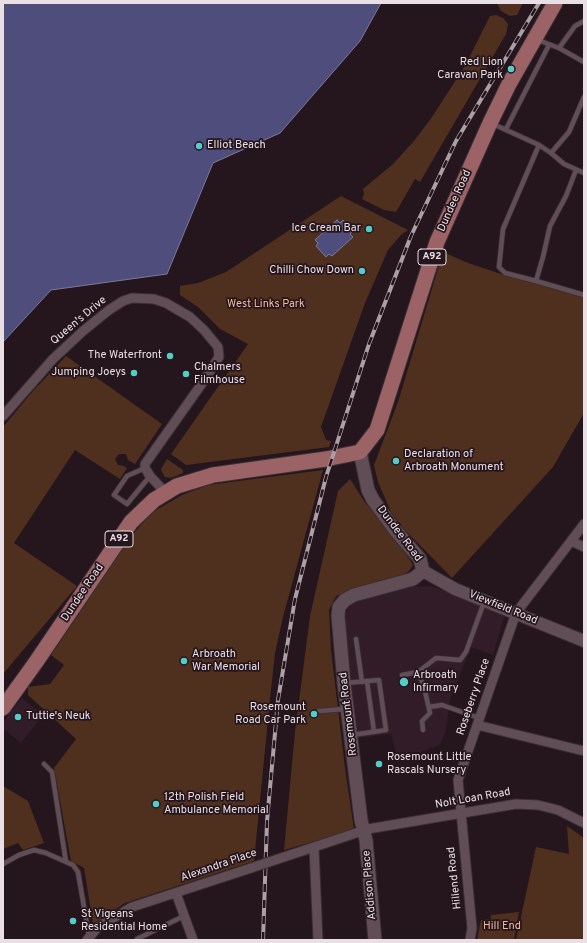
<!DOCTYPE html>
<style>
body{margin:0}
#map{position:relative;width:587px;height:943px;overflow:hidden;background:#25151d;font-family:Overpass,sans-serif}
canvas{display:block}
.frame{position:absolute;inset:0;border:4px solid #eadfe4;pointer-events:none}
</style>
<div id="map">
<canvas width="587" height="943"></canvas>
<div class="frame"></div>
</div>
<script>
const ctx = document.querySelector('canvas').getContext('2d');
ctx.lineJoin = 'round';
function paint(path, color) { ctx.fillStyle = color; ctx.fill(path, 'evenodd'); }
const poly = rows => new Path2D(rows.map(r => 'M' + r).join(''));
function stroke(path, color, width, dash) { ctx.strokeStyle = color; ctx.lineWidth = width; ctx.lineCap = dash ? 'butt' : 'round'; ctx.setLineDash(dash || []); ctx.stroke(path); }
function drawText(font, color, halo, rows, align = 'center') {
  ctx.font = font + ' Overpass,sans-serif'; ctx.lineWidth = 3.5; ctx.setLineDash([]); ctx.textBaseline = 'middle'; ctx.strokeStyle = halo; ctx.fillStyle = color; for (const [text, x, y, turn = 0] of rows) {
    ctx.save(); ctx.translate(x, y); ctx.rotate((+turn || 0) * Math.PI / 180); ctx.textAlign = isNaN(turn) ? turn : align; if (halo) ctx.strokeText(text, 0, 0); ctx.fillText(text, 0, 0); ctx.restore();
  }
}
const built = poly([
 [431,586,505,613,493,655,471,647,450,700,446,731,440,745,420,752,396,754,391,734,358,738,345,631,346,614,351,602,401,587],
 [22,698,43,715,21,743,3,728,3,722]
]);
const green = poly([
 [497,3,523,3,517,15,510,16,501,11],
 [496,15,503,18,508,24,506,34,420,182,415,179,396,212,384,210,362,199,364,194,363,189,393,164,414,141,432,117,465,66,490,16],
 [341,196,408,230,401,235,388,250,365,303,321,427,326,440,331,441,329,447,186,465,171,454,248,344,220,329,198,307,180,295,180,286,198,283,226,272],
 [443,252,468,263,510,277,584,296,584,413,553,467,452,578,405,530,391,512,378,482,374,465,398,402],
 [66,356,162,424,135,464,128,460,126,454,119,454,115,459,118,465,124,466,127,468,120,479,75,450,14,543,77,586,3,674,3,427,33,391],
 [167,459,183,470,183,473,171,478,165,477,162,472,161,469],
 [323,470,283,617,275,653,270,699,254,861,125,903,93,924,84,868,71,861,54,768,76,739,28,695,28,687,50,684,64,665,51,655,129,539,151,513,182,495,208,485],
 [350,479,364,501,405,552,413,565,409,571,396,578,336,596,329,610,331,650,345,768,354,830,284,850,295,732,310,616,338,491],
 [3,786,28,801,44,843,23,850,18,843,3,849],
 [567,826,584,838,584,940,516,940,536,847,569,854],
 [519,912,514,940,477,940,481,920,491,919,491,915]
]);
const water = poly([
 [3,3,381,3,360,41,280,133,213,163,167,274,51,290,3,342,3,3],
 [337,220,340,223,343,220,353,231,350,234,353,237,332,256,329,254,326,257,316,246,318,243,315,240,337,220]
]);
const service = poly([
 [538,40,559,48,584,62],
 [559,48,575,26,584,21],
 [493,124,539,145,551,153,564,164,584,173],
 [506,129,549,45],
 [539,145,503,229,499,267,505,273,536,281,543,257,550,226,566,196,576,170],
 [551,153,569,132,584,97],
 [536,281,584,295],
 [145,468,127,476,114,495,127,504,150,476],
 [356,639,362,682],
 [402,675,418,672],
 [367,681,374,732],
 [346,683,379,680,386,730,352,735],
 [429,707,442,705,479,718],
 [319,711,345,709],
 [423,730,422,721,430,713,424,687,418,672,436,658,460,660,466,652,484,602],
 [44,764,52,772,66,862],
 [3,864,19,855,34,850,46,853,73,865,78,872,89,936],
 [137,939,184,916]
]);
const minor = poly([
 [3,416,53,359,83,331,109,310,123,301,132,298,154,299,166,303,190,317,204,330,218,347,219,357,203,382,145,464,145,468,150,476,165,492],
 [571,541,584,547],
 [477,725,584,751],
 [314,847,318,940],
 [290,855,368,829,516,804,538,805,558,810,584,823],
 [176,893,193,940],
 [87,940,98,927,132,907,251,868],
 [470,940,472,928,458,780,516,613,584,524]
]);
const tertiary = poly([
 [423,571,455,589,584,641]
]);
const secondary = poly([
 [360,452,368,490,373,500,395,530,420,559,423,571,413,579,354,595,345,600,339,607,338,616,344,683,361,820,366,840,375,940]
]);
const primary = poly([
 [3,708,36,662,131,522,154,500,177,486,213,475,326,459,360,452,377,430,437,242,490,123,509,84,555,3]
]);
const rail = poly([
 [263,940,267,821,278,700,295,599,326,477,369,344,411,236,456,141,539,3]
]);
const minorBridge = poly([
 [251,868,290,855]
]);
const markers = [
 [511,69,4,"#54cdc8"],
 [199,146,4,"#54cdc8"],
 [369,229,4,"#54cdc8"],
 [362,271,4,"#54cdc8"],
 [170,356,4,"#54cdc8"],
 [134,373,4,"#54cdc8"],
 [186,374,4,"#54cdc8"],
 [396,461,4,"#54cdc8"],
 [184,661,4,"#54cdc8"],
 [404,682,5,"#54cdc8"],
 [314,714,4,"#54cdc8"],
 [18,717,4,"#54cdc8"],
 [379,764,4,"#54cdc8"],
 [156,804,4,"#54cdc8"],
 [73,921,4,"#54cdc8"]
];
const shields = [
 [432,257,28],
 [119,539,28]
];
const shieldNames = [
 ["A92",432,257],
 ["A92",119,539]
];
const poiNames = [
 ["Red Lion",503,63,"right"],
 ["Caravan Park",503,76,"right"],
 ["Elliot Beach",207,146],
 ["Ice Cream Bar",361,229,"right"],
 ["Chilli Chow Down",354,271,"right"],
 ["The Waterfront",162,356,"right"],
 ["Chalmers",194,368],
 ["Filmhouse",194,381],
 ["Jumping Joeys",126,373,"right"],
 ["Declaration of",404,455],
 ["Arbroath Monument",404,468],
 ["Arbroath",192,655],
 ["War Memorial",192,668],
 ["Arbroath",413,676],
 ["Infirmary",413,689],
 ["Rosemount",306,708,"right"],
 ["Road Car Park",306,721,"right"],
 ["Tuttie's Neuk",26,717],
 ["Rosemount Little",387,758],
 ["Rascals Nursery",387,771],
 ["12th Polish Field",164,798],
 ["Ambulance Memorial",164,811],
 ["St Vigeans",81,915],
 ["Residential Home",81,928]
];
const streetNames = [
 ["Dundee Road",455,201,-66],
 ["Queen's Drive",79,321,-40],
 ["Dundee Road",399,534,53],
 ["Dundee Road",83,593,-56],
 ["Viewfield Road",503,608,22],
 ["Roseberry Place",474,697,-71],
 ["Rosemount Road",349,714,-97],
 ["Nolt Loan Road",473,799,-10],
 ["Alexandra Place",219,866,-19],
 ["Hillend Road",455,878,-96],
 ["Addison Place",370,885,-95]
];
const parkNames = [
 ["West Links Park",266,305],
 ["Hill End",502,927]
];
paint(built, '#321c28');
paint(green, '#4f301e');
paint(water, '#4f4d7b');
stroke(water, '#7e799a', 1);
stroke(service, '#392f34', 6);
stroke(minor, '#392f34', 11);
stroke(tertiary, '#392f34', 14);
stroke(secondary, '#392f34', 15);
stroke(primary, '#392f34', 17);
stroke(service, '#604d56', 4.5);
stroke(minor, '#604d56', 9);
stroke(tertiary, '#604d56', 12);
stroke(secondary, '#604d56', 13);
stroke(primary, '#9c6367', 15);
stroke(rail, '#ac9fa5', 4);
stroke(rail, '#25151d', 2.5, [8]);
stroke(minorBridge, '#392f34', 11, []);
stroke(minorBridge, '#604d56', 9);
for (const [x, y, r, color] of markers) { const dot = new Path2D(); dot.arc(x, y, r, 0, 2 * Math.PI); ctx.fillStyle = color; ctx.fill(dot); stroke(dot, '#25151d', 1.5); }
for (const [x, y, w] of shields) { const box = new Path2D(); box.roundRect(x - w / 2, y - 8, w, 16, 3); ctx.fillStyle = '#25151d'; ctx.fill(box); stroke(box, '#eadfe4', 1); }
drawText('bold 10px', '#eadfe4', null, shieldNames);
drawText('11px', '#eadfe4', '#25151d', poiNames, 'left');
drawText('11px', '#eadfe4', '#25151d', streetNames);
drawText('11px', '#f6ba99', '#25151d', parkNames);
</script>
